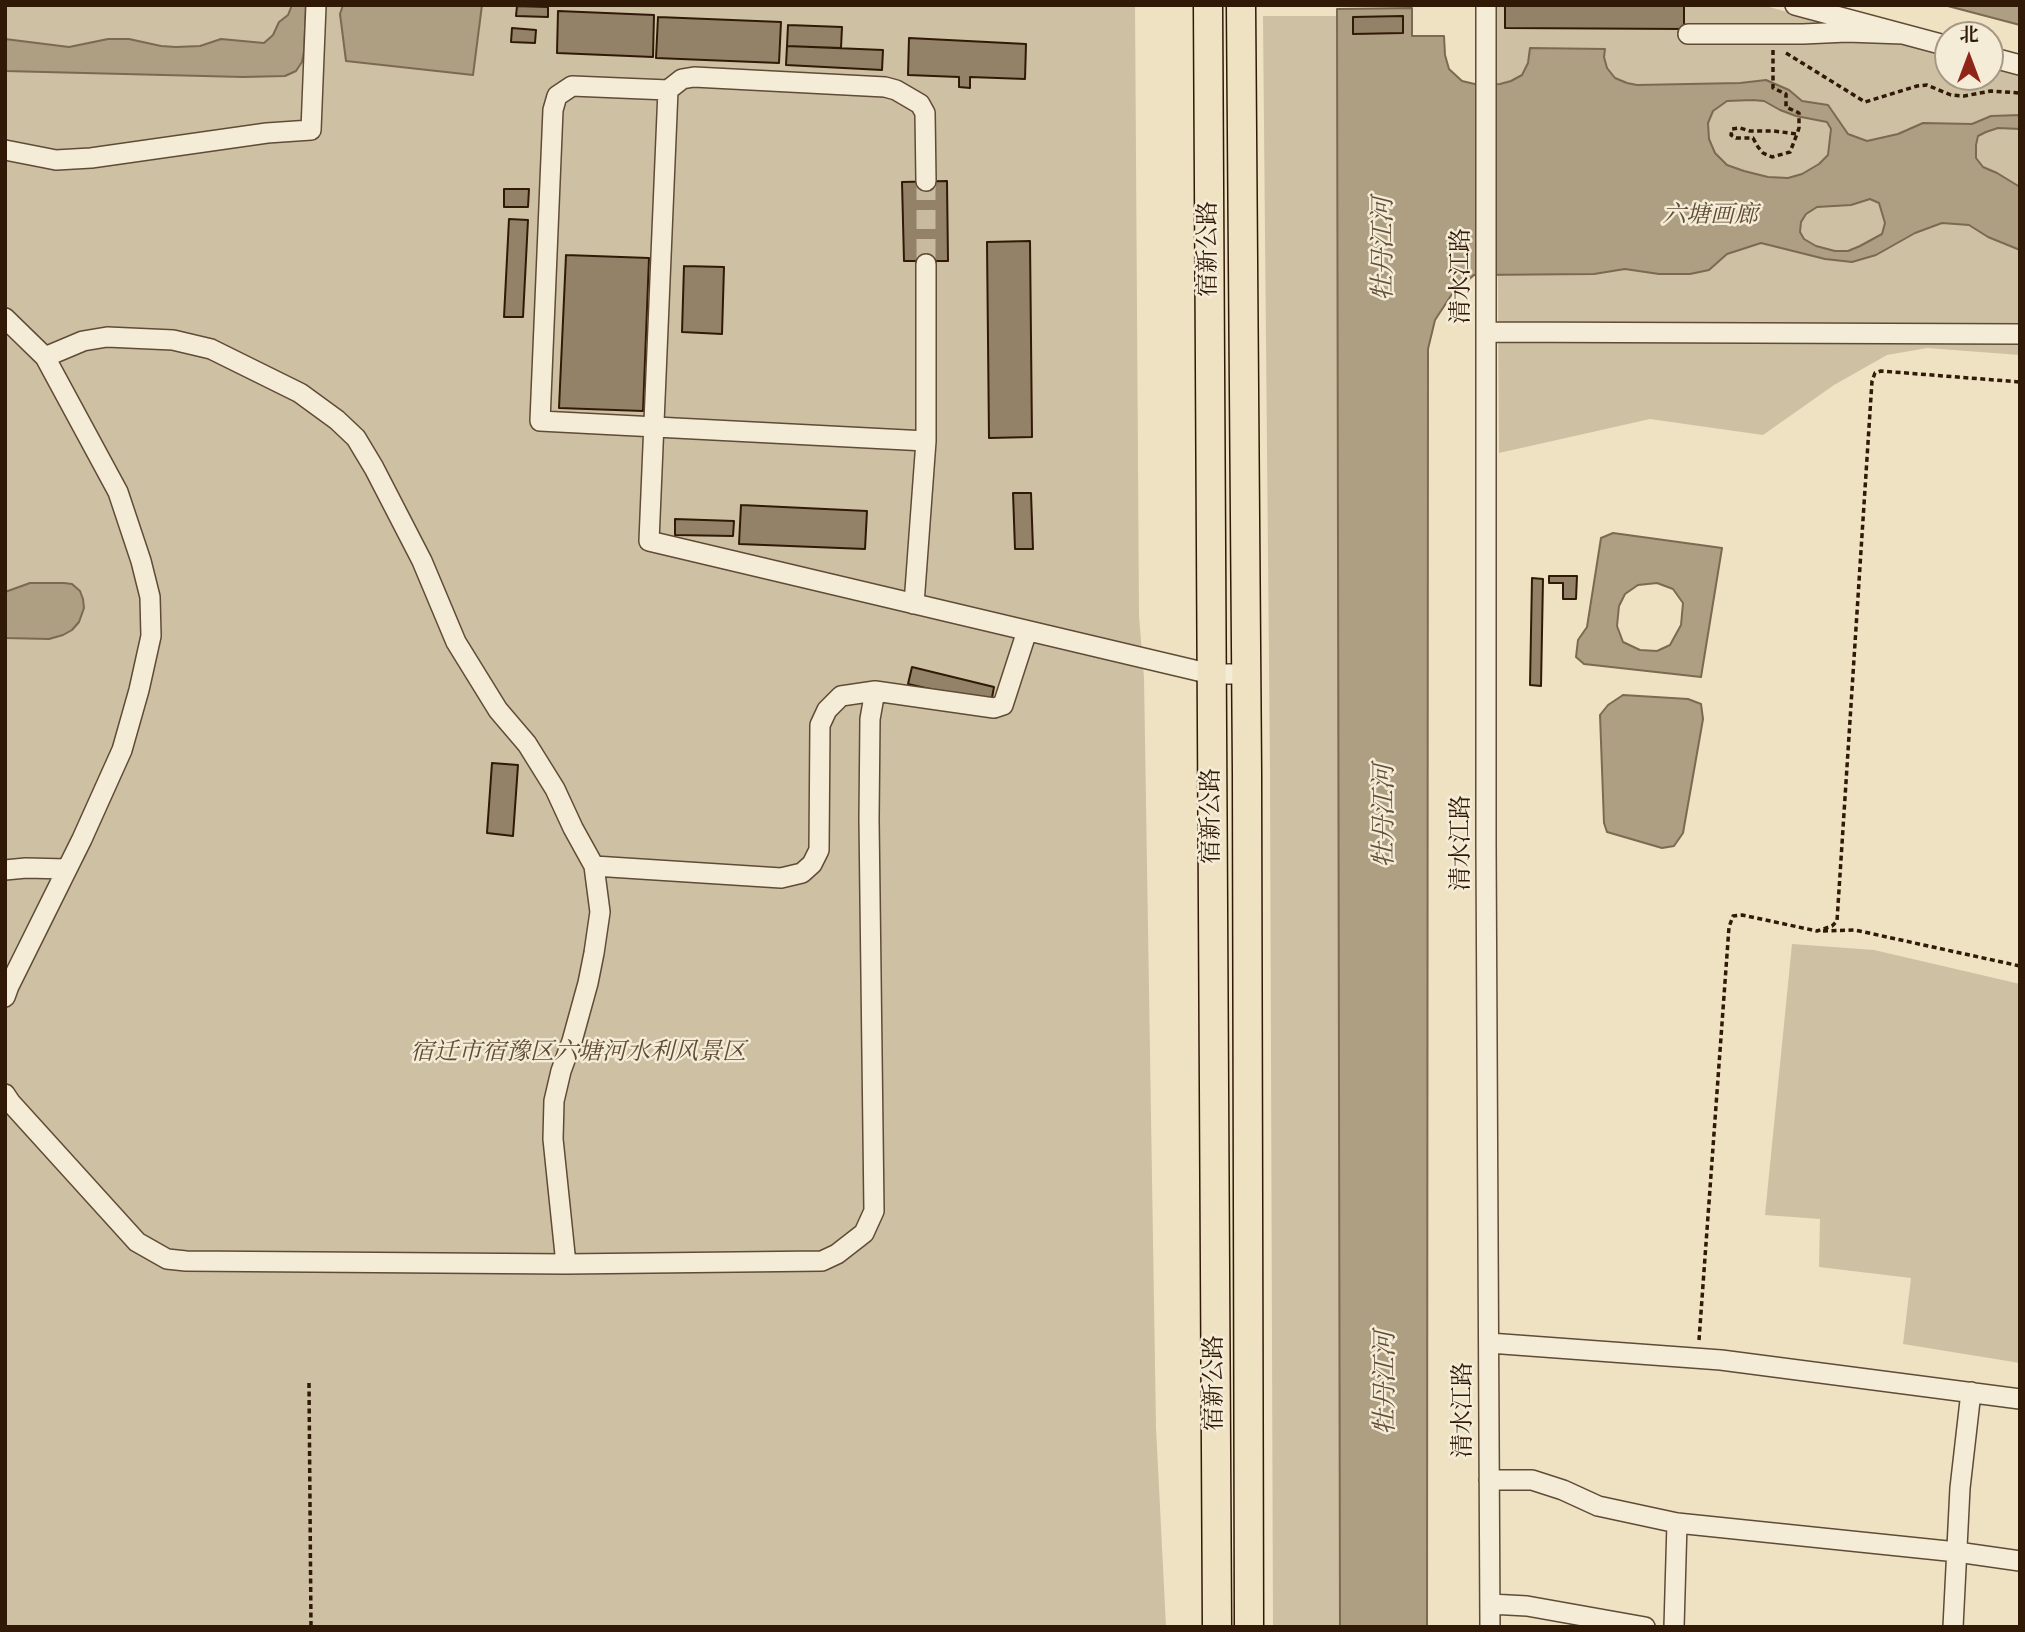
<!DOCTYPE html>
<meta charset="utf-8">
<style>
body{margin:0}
#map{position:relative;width:2025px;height:1632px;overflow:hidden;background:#eee2c2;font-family:"Old Standard TT","Noto Serif SC",serif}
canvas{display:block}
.frame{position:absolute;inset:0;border:7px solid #311907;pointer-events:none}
.north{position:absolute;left:1934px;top:21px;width:70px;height:70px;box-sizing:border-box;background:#f4ecd7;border:2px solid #a69884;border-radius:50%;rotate:0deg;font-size:19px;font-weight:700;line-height:28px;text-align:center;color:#311907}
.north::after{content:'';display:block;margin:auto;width:24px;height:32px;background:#8f2418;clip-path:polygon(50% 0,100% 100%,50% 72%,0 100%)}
</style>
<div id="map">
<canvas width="2025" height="1632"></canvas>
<div class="frame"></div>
<div class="north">北</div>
</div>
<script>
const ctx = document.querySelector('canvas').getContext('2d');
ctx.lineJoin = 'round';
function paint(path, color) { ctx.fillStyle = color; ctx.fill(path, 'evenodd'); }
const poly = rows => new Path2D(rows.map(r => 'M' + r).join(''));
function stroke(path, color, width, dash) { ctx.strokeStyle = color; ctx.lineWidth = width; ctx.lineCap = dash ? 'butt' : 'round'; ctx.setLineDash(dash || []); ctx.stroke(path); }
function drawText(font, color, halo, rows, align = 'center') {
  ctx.font = font + ' "Old Standard TT","Noto Serif SC",serif'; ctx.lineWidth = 5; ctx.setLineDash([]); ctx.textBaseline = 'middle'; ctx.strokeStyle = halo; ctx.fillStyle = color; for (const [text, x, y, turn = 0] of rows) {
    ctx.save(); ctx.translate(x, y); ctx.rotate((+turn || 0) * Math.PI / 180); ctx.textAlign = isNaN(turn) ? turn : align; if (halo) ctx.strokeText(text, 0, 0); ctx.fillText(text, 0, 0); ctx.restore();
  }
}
const green = poly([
 [5,5,1135,5,1139,616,1144,678,1156,1428,1166,1627,5,1627],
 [1496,5,1762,5,1948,56,1948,77,1990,77,1990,68,2020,76,2020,355,1927,348,1887,355,1834,385,1763,435,1650,419,1499,453],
 [1263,16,1337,16,1340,1627,1273,1627,1270,770],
 [1792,944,1874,950,2020,984,2020,1363,1903,1344,1911,1278,1819,1267,1820,1219,1765,1215]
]);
const water = poly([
 [292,5,306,5,304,51,302,62,296,71,285,76,243,77,5,71,5,39,69,47,108,39,129,39,161,46,176,47,200,46,221,39,264,43,273,35,279,22,288,15,292,5],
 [343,5,482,5,473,75,346,61,340,14,343,5],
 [1944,5,2020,5,2020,25,1944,5],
 [1412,8,1412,36,1444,36,1445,55,1449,69,1462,81,1479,85,1500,84,1511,81,1522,75,1528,63,1530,48,1605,49,1604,57,1607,68,1615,78,1627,83,1637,85,1740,83,1766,80,1789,90,1802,101,1828,105,1848,134,1867,141,1898,134,1923,123,1972,124,1991,116,2020,115,2020,129,1998,128,1986,132,1978,136,1976,145,1976,158,1983,167,1997,173,2020,187,2020,250,1988,237,1969,225,1942,223,1915,233,1876,255,1852,262,1825,259,1761,243,1727,254,1709,270,1690,274,1659,274,1625,269,1594,274,1474,275,1452,294,1435,320,1428,349,1427,1627,1340,1627,1337,9,1412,8],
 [1752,100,1764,101,1780,110,1796,116,1827,122,1831,129,1828,155,1819,164,1802,174,1788,178,1768,177,1744,171,1727,165,1715,153,1709,139,1708,123,1713,111,1727,101,1752,100],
 [1870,199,1879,203,1885,223,1882,234,1860,246,1848,251,1835,251,1816,246,1804,239,1800,232,1801,222,1806,214,1817,207,1851,205,1870,199],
 [1613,533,1722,548,1701,677,1584,664,1576,657,1578,640,1587,627,1601,538,1613,533],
 [1657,583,1673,589,1683,603,1681,625,1670,645,1657,651,1640,650,1623,642,1617,626,1619,606,1625,594,1638,585,1657,583],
 [30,583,64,583,72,584,80,591,83,599,84,608,79,622,72,630,63,635,49,639,5,638,5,592,30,583],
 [1623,695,1688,699,1701,704,1703,719,1683,833,1674,846,1662,848,1607,832,1604,823,1600,715,1608,705,1623,695]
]);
const building = poly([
 [1505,5,1684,5,1684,29,1505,28,1505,5],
 [517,6,548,7,548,17,516,16,517,6],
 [558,11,654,15,653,57,557,53,558,11],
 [1403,16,1403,33,1353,34,1353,17,1403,16],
 [658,17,781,22,779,63,656,58,658,17],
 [788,25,842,27,841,48,787,46,788,25],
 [512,28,536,30,535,43,511,42,512,28],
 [909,38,1026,44,1025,79,970,77,970,88,959,87,959,77,908,75,909,38],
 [787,46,883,50,882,70,786,65,787,46],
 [947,181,948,261,904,261,902,182,947,181],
 [504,189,529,189,528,207,504,207,504,189],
 [509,219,528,220,523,317,504,317,509,219],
 [1030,241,1032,437,989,438,987,242,1030,241],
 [566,255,649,258,643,411,559,408,566,255],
 [684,266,724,267,722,334,682,332,684,266],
 [1013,493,1031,493,1033,549,1015,549,1013,493],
 [741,505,867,511,865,549,739,544,741,505],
 [675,519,734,521,733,536,675,535,675,519],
 [1549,576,1577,576,1576,599,1563,599,1563,583,1549,583,1549,576],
 [1532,578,1543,579,1541,686,1530,685,1532,578],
 [912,667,994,687,991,703,908,684,912,667],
 [492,763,518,765,513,836,487,833,492,763]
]);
const minorTunnel = poly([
 [926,181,926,264]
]);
const path = poly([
 [1773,50,1773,88,1786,94,1786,107,1799,113,1799,128,1797,134,1774,131,1750,131,1740,128,1732,129,1731,135,1736,138,1753,138,1758,147,1763,153,1772,157,1790,152,1797,134],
 [1786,53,1865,102,1917,86,1927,85,1951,95,1964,96,1991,91,2020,93],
 [1823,931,1855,930,2020,966],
 [1699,1340,1729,927,1733,916,1742,915,1817,931,1832,926,1837,921,1872,381,1875,373,1881,371,2020,382],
 [309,1383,311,1627]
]);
const minor = poly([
 [1486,5,1486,845,1490,1627],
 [1795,5,1948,46],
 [1688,34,1803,34,1847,32,1903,34],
 [1990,57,2020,65],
 [668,90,572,86,557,96,553,110,540,421,926,441,914,604],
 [5,150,56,160,91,158,267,133,311,130,316,5],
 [926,181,925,113,920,104,896,90,885,87,694,77,682,79,668,90,649,541,1211,674,1246,674],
 [5,318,45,357,118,492,141,561,150,597,151,636,139,690,122,750,82,839,9,986,5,997],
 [1487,332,2020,334],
 [45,357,83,341,107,337,173,340,211,349,300,393,337,420,356,438,374,468,422,561,456,642,498,710,527,744,555,789,573,828,594,866,600,912,594,953,588,983,572,1041,561,1071,554,1101,553,1139,566,1264],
 [926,441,926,264],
 [594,866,781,878,802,873,812,864,819,850,820,725,827,710,841,696,875,691],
 [5,870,26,868,67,869],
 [5,1094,11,1103,137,1242,167,1259,186,1261,566,1264,822,1261,837,1254,864,1233,874,1211,869,819,870,719,875,691,994,708,1003,705,1027,631],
 [1489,1343,1721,1360,2020,1399],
 [1489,1480,1532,1480,1563,1490,1598,1506,1677,1523,1957,1552,2020,1561],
 [1490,1604,1527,1606,1645,1627],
 [1674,1627,1677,1523],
 [1953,1627,1960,1488,1971,1392]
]);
const highway = poly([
 [1208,5,1217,1627],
 [1241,5,1247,773,1249,1627]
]);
const parkNames = [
 ["六塘画廊",1710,216],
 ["宿迁市宿豫区六塘河水利风景区",578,1053]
];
const streetNames = [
 ["宿新公路",1209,249,-90],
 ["清水江路",1462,276,-90],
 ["宿新公路",1212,816,-90],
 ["清水江路",1462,843,-90],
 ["宿新公路",1215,1383,-90],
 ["清水江路",1464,1410,-90]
];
const waterNames = [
 ["牡丹江河",1384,249,-90],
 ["牡丹江河",1385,816,-90],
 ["牡丹江河",1386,1383,-90]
];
paint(green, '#cec0a2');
paint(water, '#ae9e82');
stroke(water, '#7c6951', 2);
paint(building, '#938268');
stroke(building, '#311907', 2);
stroke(minorTunnel, '#c8ba9d', 19, [19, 10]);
stroke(minor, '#604b36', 22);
stroke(highway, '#311907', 31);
stroke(path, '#311907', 3.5, [5, 3.5]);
stroke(minor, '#f4ecd7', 19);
stroke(highway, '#eee2c2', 28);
drawText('italic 24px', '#604b36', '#f4ecd7', parkNames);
drawText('24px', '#311907', '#f4ecd7', streetNames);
drawText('italic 26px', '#634e38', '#f4ecd7', waterNames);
</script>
